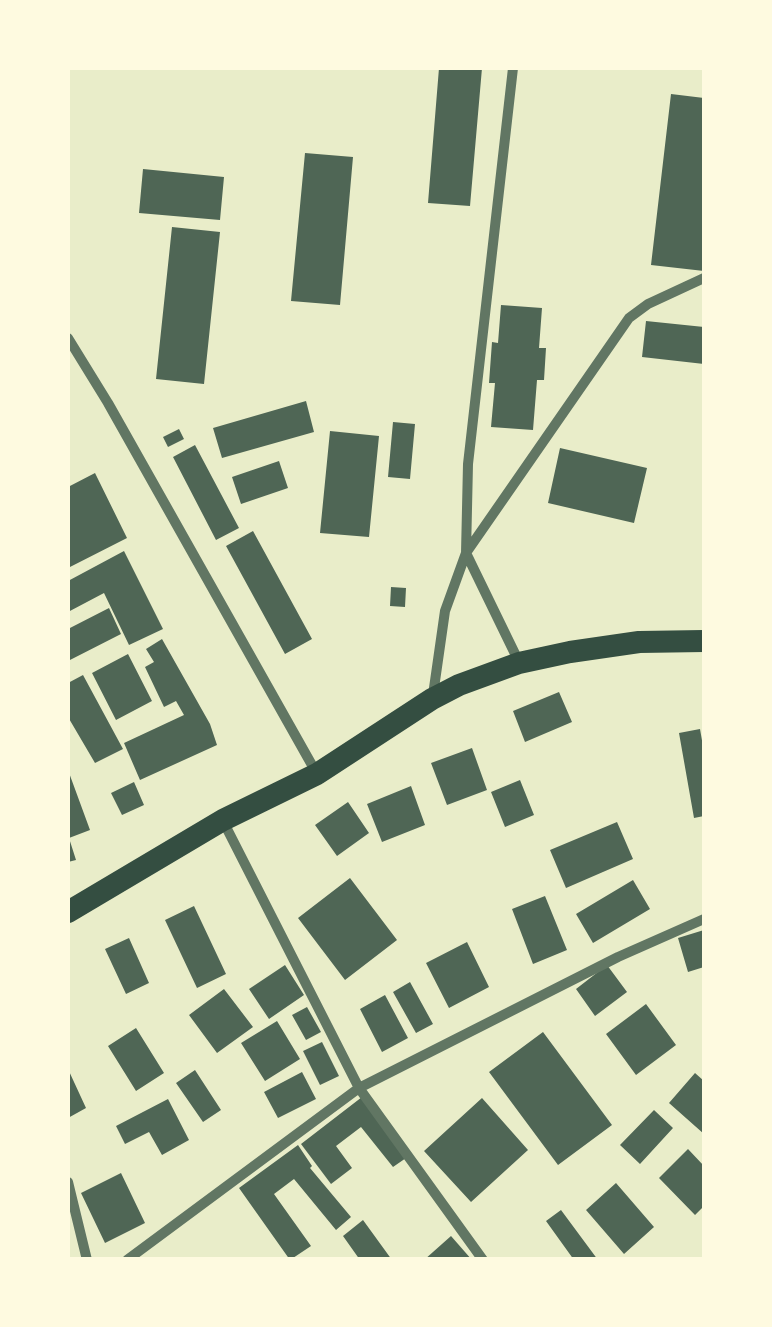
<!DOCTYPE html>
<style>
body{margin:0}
#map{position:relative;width:772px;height:1327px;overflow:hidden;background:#e9edc9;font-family:Arial,sans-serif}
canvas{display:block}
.frame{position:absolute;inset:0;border:70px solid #fefae0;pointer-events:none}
</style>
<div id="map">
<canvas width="772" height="1327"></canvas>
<div class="frame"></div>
</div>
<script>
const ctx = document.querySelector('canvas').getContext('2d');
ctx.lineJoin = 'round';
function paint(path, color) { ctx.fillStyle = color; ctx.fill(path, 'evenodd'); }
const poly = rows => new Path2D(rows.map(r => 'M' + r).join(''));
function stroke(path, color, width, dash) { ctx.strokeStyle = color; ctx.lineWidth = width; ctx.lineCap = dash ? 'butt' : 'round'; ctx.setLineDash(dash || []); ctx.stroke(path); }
const building = poly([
 [439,68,482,68,470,206,428,203],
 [671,94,704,98,704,271,651,265],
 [305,153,353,157,340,305,291,301],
 [143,169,224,177,220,220,139,213],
 [172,227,220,232,204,384,156,379],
 [501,305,542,308,539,348,546,348,544,380,537,380,533,430,491,427,495,383,489,383,492,342,498,343],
 [646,321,704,327,704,364,642,357],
 [306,401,314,432,222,458,213,428],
 [393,422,415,424,410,479,388,477],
 [179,429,184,439,168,447,163,437],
 [330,431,379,436,369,537,320,533],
 [195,445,239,528,216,540,173,457],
 [560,448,647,468,634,523,548,503],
 [279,461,288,488,241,504,232,477],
 [95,473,127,538,68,568,68,487],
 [253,531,312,639,285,654,226,546],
 [124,551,163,629,129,645,104,593,68,612,68,581],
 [391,587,406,588,405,607,390,606],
 [109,608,121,634,68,661,68,629],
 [162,639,210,724,217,745,140,780,124,743,184,715,176,701,164,707,145,667,154,662,146,649],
 [128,654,152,701,116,720,92,673],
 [83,675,123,749,95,763,68,717,68,683],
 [559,692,572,722,525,742,513,711],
 [700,729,704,752,704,816,694,818,679,733],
 [472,748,487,790,447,805,431,763],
 [68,770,90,830,69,838,76,860,68,862],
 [520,780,534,815,505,827,491,792],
 [134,782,144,805,122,815,111,793],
 [411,786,425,825,382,842,367,804],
 [348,802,369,833,337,856,315,825],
 [617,822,633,859,566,888,550,850],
 [350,878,397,940,345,980,298,918],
 [633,880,650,909,593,943,576,914],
 [545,896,567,950,533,964,512,909],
 [194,906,226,974,197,988,165,920],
 [704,930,704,967,688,972,678,938],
 [129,938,149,983,126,994,105,949],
 [467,942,489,987,449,1008,426,963],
 [285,965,304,995,269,1019,249,989],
 [607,965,627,992,595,1016,576,989],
 [410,982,433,1024,416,1033,393,992],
 [224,989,253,1027,217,1053,189,1015],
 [385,995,408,1038,382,1052,360,1009],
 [646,1004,676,1045,636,1075,606,1034],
 [307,1007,321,1032,306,1040,292,1015],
 [277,1021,300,1059,265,1081,241,1043],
 [136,1028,164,1073,136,1091,108,1046],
 [543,1032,612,1125,558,1165,489,1072],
 [322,1042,339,1076,320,1085,303,1051],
 [68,1069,86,1108,68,1118],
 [195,1070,221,1110,203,1122,176,1083],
 [302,1072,316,1099,278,1118,264,1092],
 [695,1073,704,1081,704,1134,669,1103],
 [362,1097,406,1158,393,1167,361,1127,336,1146,352,1168,331,1184,301,1144],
 [482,1098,528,1150,471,1202,424,1151],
 [168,1099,189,1140,162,1155,149,1132,125,1144,116,1126],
 [654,1110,673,1128,640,1164,620,1145],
 [298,1145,312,1166,310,1168,351,1217,336,1230,294,1179,274,1194,311,1246,290,1260,239,1188],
 [688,1149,704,1166,704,1206,695,1215,659,1178],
 [121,1173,145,1223,105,1243,81,1193],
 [616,1183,654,1227,624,1254,586,1210],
 [561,1210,598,1260,574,1260,546,1221],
 [363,1220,392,1260,360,1260,343,1236],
 [451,1236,472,1260,424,1260]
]);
const minor = poly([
 [513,68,468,464,466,553,519,662],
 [68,338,108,403,317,774],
 [433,695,445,611,466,553,629,318,648,304,704,278],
 [223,821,359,1088,483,1260],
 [68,1182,87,1260],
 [127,1260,359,1088,618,957,704,919]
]);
const primary = poly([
 [68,912,223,820,317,774,432,699,459,685,519,663,570,652,639,642,704,641]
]);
paint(building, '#4f6655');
stroke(minor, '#617663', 10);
stroke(primary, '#344e41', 22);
</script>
